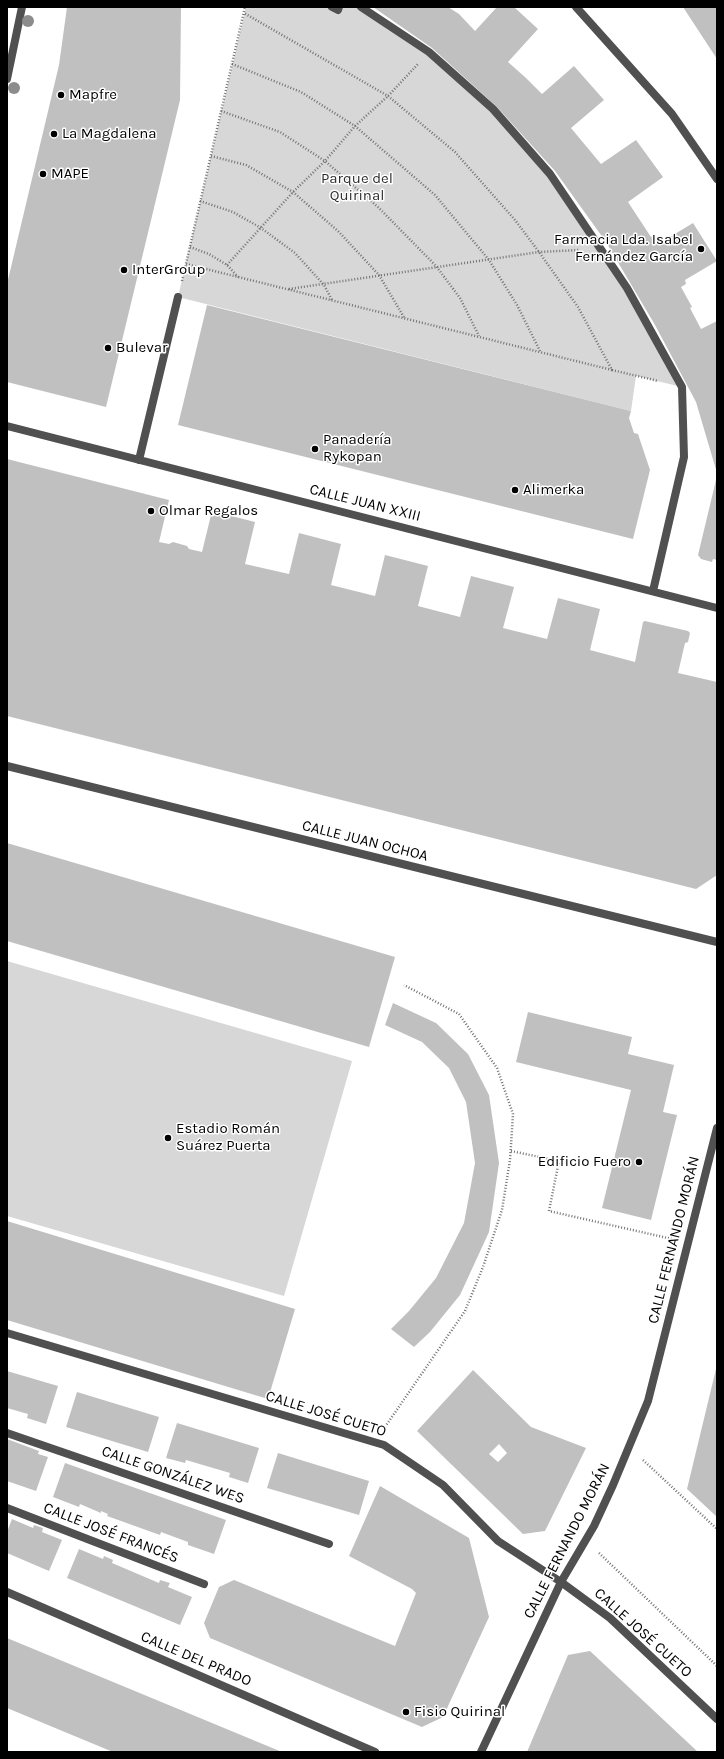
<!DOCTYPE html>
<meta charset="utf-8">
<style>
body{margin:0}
#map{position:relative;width:724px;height:1759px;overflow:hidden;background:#fff;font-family:Karla,sans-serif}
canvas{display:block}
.frame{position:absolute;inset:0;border:8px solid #000;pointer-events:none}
</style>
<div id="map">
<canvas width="724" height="1759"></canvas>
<div class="frame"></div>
</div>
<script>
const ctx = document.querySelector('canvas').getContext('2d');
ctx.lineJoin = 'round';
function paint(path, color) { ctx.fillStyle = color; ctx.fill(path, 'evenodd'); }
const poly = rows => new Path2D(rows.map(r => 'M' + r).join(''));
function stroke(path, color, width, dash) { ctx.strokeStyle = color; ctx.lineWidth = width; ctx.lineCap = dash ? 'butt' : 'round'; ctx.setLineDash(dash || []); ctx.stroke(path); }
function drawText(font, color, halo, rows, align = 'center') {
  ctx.font = font + ' Karla,sans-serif'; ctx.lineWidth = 3; ctx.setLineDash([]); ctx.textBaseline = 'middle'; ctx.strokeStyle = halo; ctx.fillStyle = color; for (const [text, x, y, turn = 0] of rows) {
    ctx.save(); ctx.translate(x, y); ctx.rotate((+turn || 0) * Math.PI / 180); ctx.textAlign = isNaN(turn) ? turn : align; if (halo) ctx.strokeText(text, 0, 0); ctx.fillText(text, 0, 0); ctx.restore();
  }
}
const green = poly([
 [246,7,361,7,429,52,493,109,550,174,602,250,682,387,636,376,631,411,178,297],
 [7,961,352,1061,284,1296,7,1216]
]);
const building = poly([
 [67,7,181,7,180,100,106,407,7,382,7,284,59,65],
 [373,7,448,7,459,14,475,31,497,7,514,7,538,29,508,62,526,78,542,94,574,66,604,100,571,128,601,164,636,140,663,177,628,202,651,237,655,236,660,243,693,223,717,261,685,280,686,284,681,287,692,307,690,308,701,329,717,321,717,473,696,402,655,325,606,242,555,171,497,107,432,48],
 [683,7,717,7,717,59],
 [207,305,631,411,629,418,634,433,638,434,650,470,633,539,178,425],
 [7,459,169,500,159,542,169,544,173,542,187,546,189,549,202,552,212,511,255,522,245,564,289,574,299,533,341,544,331,585,375,596,385,555,428,566,418,606,460,617,471,576,514,587,503,628,547,639,558,598,600,609,590,650,635,662,643,622,645,621,688,631,690,633,688,642,685,643,678,673,717,682,717,875,696,889,7,716],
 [716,480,717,560,713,559,712,562,701,559,698,555],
 [7,843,395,957,369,1047,7,941],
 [393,1003,436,1023,468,1054,489,1095,499,1163,489,1232,460,1295,430,1332,414,1347,391,1329,409,1311,436,1278,464,1223,475,1163,466,1102,449,1068,422,1042,385,1025],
 [528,1012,632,1037,628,1054,674,1065,663,1112,677,1115,651,1220,602,1208,631,1090,516,1062],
 [7,1221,295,1309,268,1399,7,1320],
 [716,1369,717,1369,717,1517,687,1489],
 [473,1370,531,1427,586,1448,545,1531,523,1534,417,1431],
 [499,1444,507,1453,498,1462,489,1454],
 [7,1371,58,1386,46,1424,27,1418,28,1414,7,1408],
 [77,1392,159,1417,148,1452,66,1427],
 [177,1423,259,1448,248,1483,229,1477,230,1473,186,1460,185,1463,166,1458],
 [7,1439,39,1451,38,1454,48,1457,36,1491,7,1481],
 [278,1453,369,1481,359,1515,267,1488],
 [65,1463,226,1520,214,1554,188,1545,188,1542,161,1532,160,1535,107,1516,108,1514,101,1511,101,1513,80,1504,79,1507,53,1497],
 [380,1486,469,1538,489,1617,443,1717,422,1727,210,1638,204,1623,219,1587,234,1580,395,1646,416,1593,412,1589,349,1556],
 [12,1519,33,1528,34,1525,43,1528,42,1532,62,1540,49,1571,7,1553,7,1532],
 [79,1549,103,1559,104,1556,113,1560,112,1563,159,1583,160,1580,170,1583,168,1587,192,1597,180,1625,67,1578],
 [7,1638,282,1752,113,1752,7,1708],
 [590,1651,698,1752,527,1752,568,1655]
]);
const path = poly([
 [232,64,301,92,355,126,435,195,489,260,517,305,541,353],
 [221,111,280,132,325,161,379,208,436,266,460,298,479,336],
 [211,156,246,165,293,192,338,231,379,275,405,319],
 [200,201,233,212,261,228,295,253,324,285,332,300],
 [190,247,209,254,227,265,238,277],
 [186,264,612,370,578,307,539,252,515,220,455,152,388,96,244,13],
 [227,265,293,192,325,161,355,126,388,96,418,64],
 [182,281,245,7],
 [289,289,539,252,579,250],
 [612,370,658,381],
 [511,1151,559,1161,549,1211,672,1239],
 [385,1427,465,1311,483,1267,502,1210,510,1160,513,1114,497,1068,459,1014,404,985],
 [643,1460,717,1529],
 [599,1553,717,1666]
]);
const street = poly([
 [332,7,338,10,339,7],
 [361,7,429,52,493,109,550,174,627,288,682,387,684,457,653,591],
 [576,7,672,114,717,179],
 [7,79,22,7],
 [7,426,717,608],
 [139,460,178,297],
 [7,766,717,942],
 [7,1333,384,1445,443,1485,498,1541,561,1582,610,1618,717,1719],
 [7,1433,329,1544],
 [7,1508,204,1584],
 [7,1592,375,1752],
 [481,1752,561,1582,594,1526,613,1485,648,1401,717,1128]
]);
const trees = [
 [28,21],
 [14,88]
];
const markers = [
 [61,95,4,"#000"],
 [54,134,4,"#000"],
 [43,174,4,"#000"],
 [701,249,4,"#000"],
 [124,270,4,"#000"],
 [108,348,4,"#000"],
 [315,449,4,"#000"],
 [515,490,4,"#000"],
 [151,511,4,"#000"],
 [168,1138,4,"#000"],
 [639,1162,4,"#000"],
 [406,1712,4,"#000"]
];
const poiNames = [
 ["Mapfre",69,95],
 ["La Magdalena",62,134],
 ["MAPE",51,174],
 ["Farmacia Lda. Isabel",693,240,"right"],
 ["Fernández García",693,257,"right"],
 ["InterGroup",132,270],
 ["Bulevar",116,348],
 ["Panadería",323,440],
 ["Rykopan",323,457],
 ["Alimerka",523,490],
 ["Olmar Regalos",159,511],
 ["Estadio Román",176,1129],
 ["Suárez Puerta",176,1146],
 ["Edificio Fuero",631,1162,"right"],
 ["Fisio Quirinal",414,1712]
];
const parkNames = [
 ["Parque del",357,179],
 ["Quirinal",357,196]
];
const streetNames = [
 ["CALLE JUAN XXIII",365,503,14],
 ["CALLE JUAN OCHOA",365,841,14],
 ["CALLE FERNANDO MORÁN",674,1240,-76],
 ["CALLE JOSÉ CUETO",326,1414,17],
 ["CALLE GONZÁLEZ WES",173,1475,19],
 ["CALLE JOSÉ FRANCÉS",111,1533,21],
 ["CALLE FERNANDO MORÁN",567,1541,-63],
 ["CALLE JOSÉ CUETO",643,1633,42],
 ["CALLE DEL PRADO",196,1659,23]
];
paint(green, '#d7d7d7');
paint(building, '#c0c0c0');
stroke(path, '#727272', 2.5, [1, 2]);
stroke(street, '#505050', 8);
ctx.fillStyle = '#8c8c8c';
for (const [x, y] of trees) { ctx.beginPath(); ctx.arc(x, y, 6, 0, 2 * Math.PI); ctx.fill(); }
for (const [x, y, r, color] of markers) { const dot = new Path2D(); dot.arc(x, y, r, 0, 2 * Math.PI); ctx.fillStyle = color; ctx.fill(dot); stroke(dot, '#fff', 1.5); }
drawText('15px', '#000', '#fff', poiNames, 'left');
drawText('15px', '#2e2e2e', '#fff', parkNames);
drawText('15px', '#000', '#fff', streetNames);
</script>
